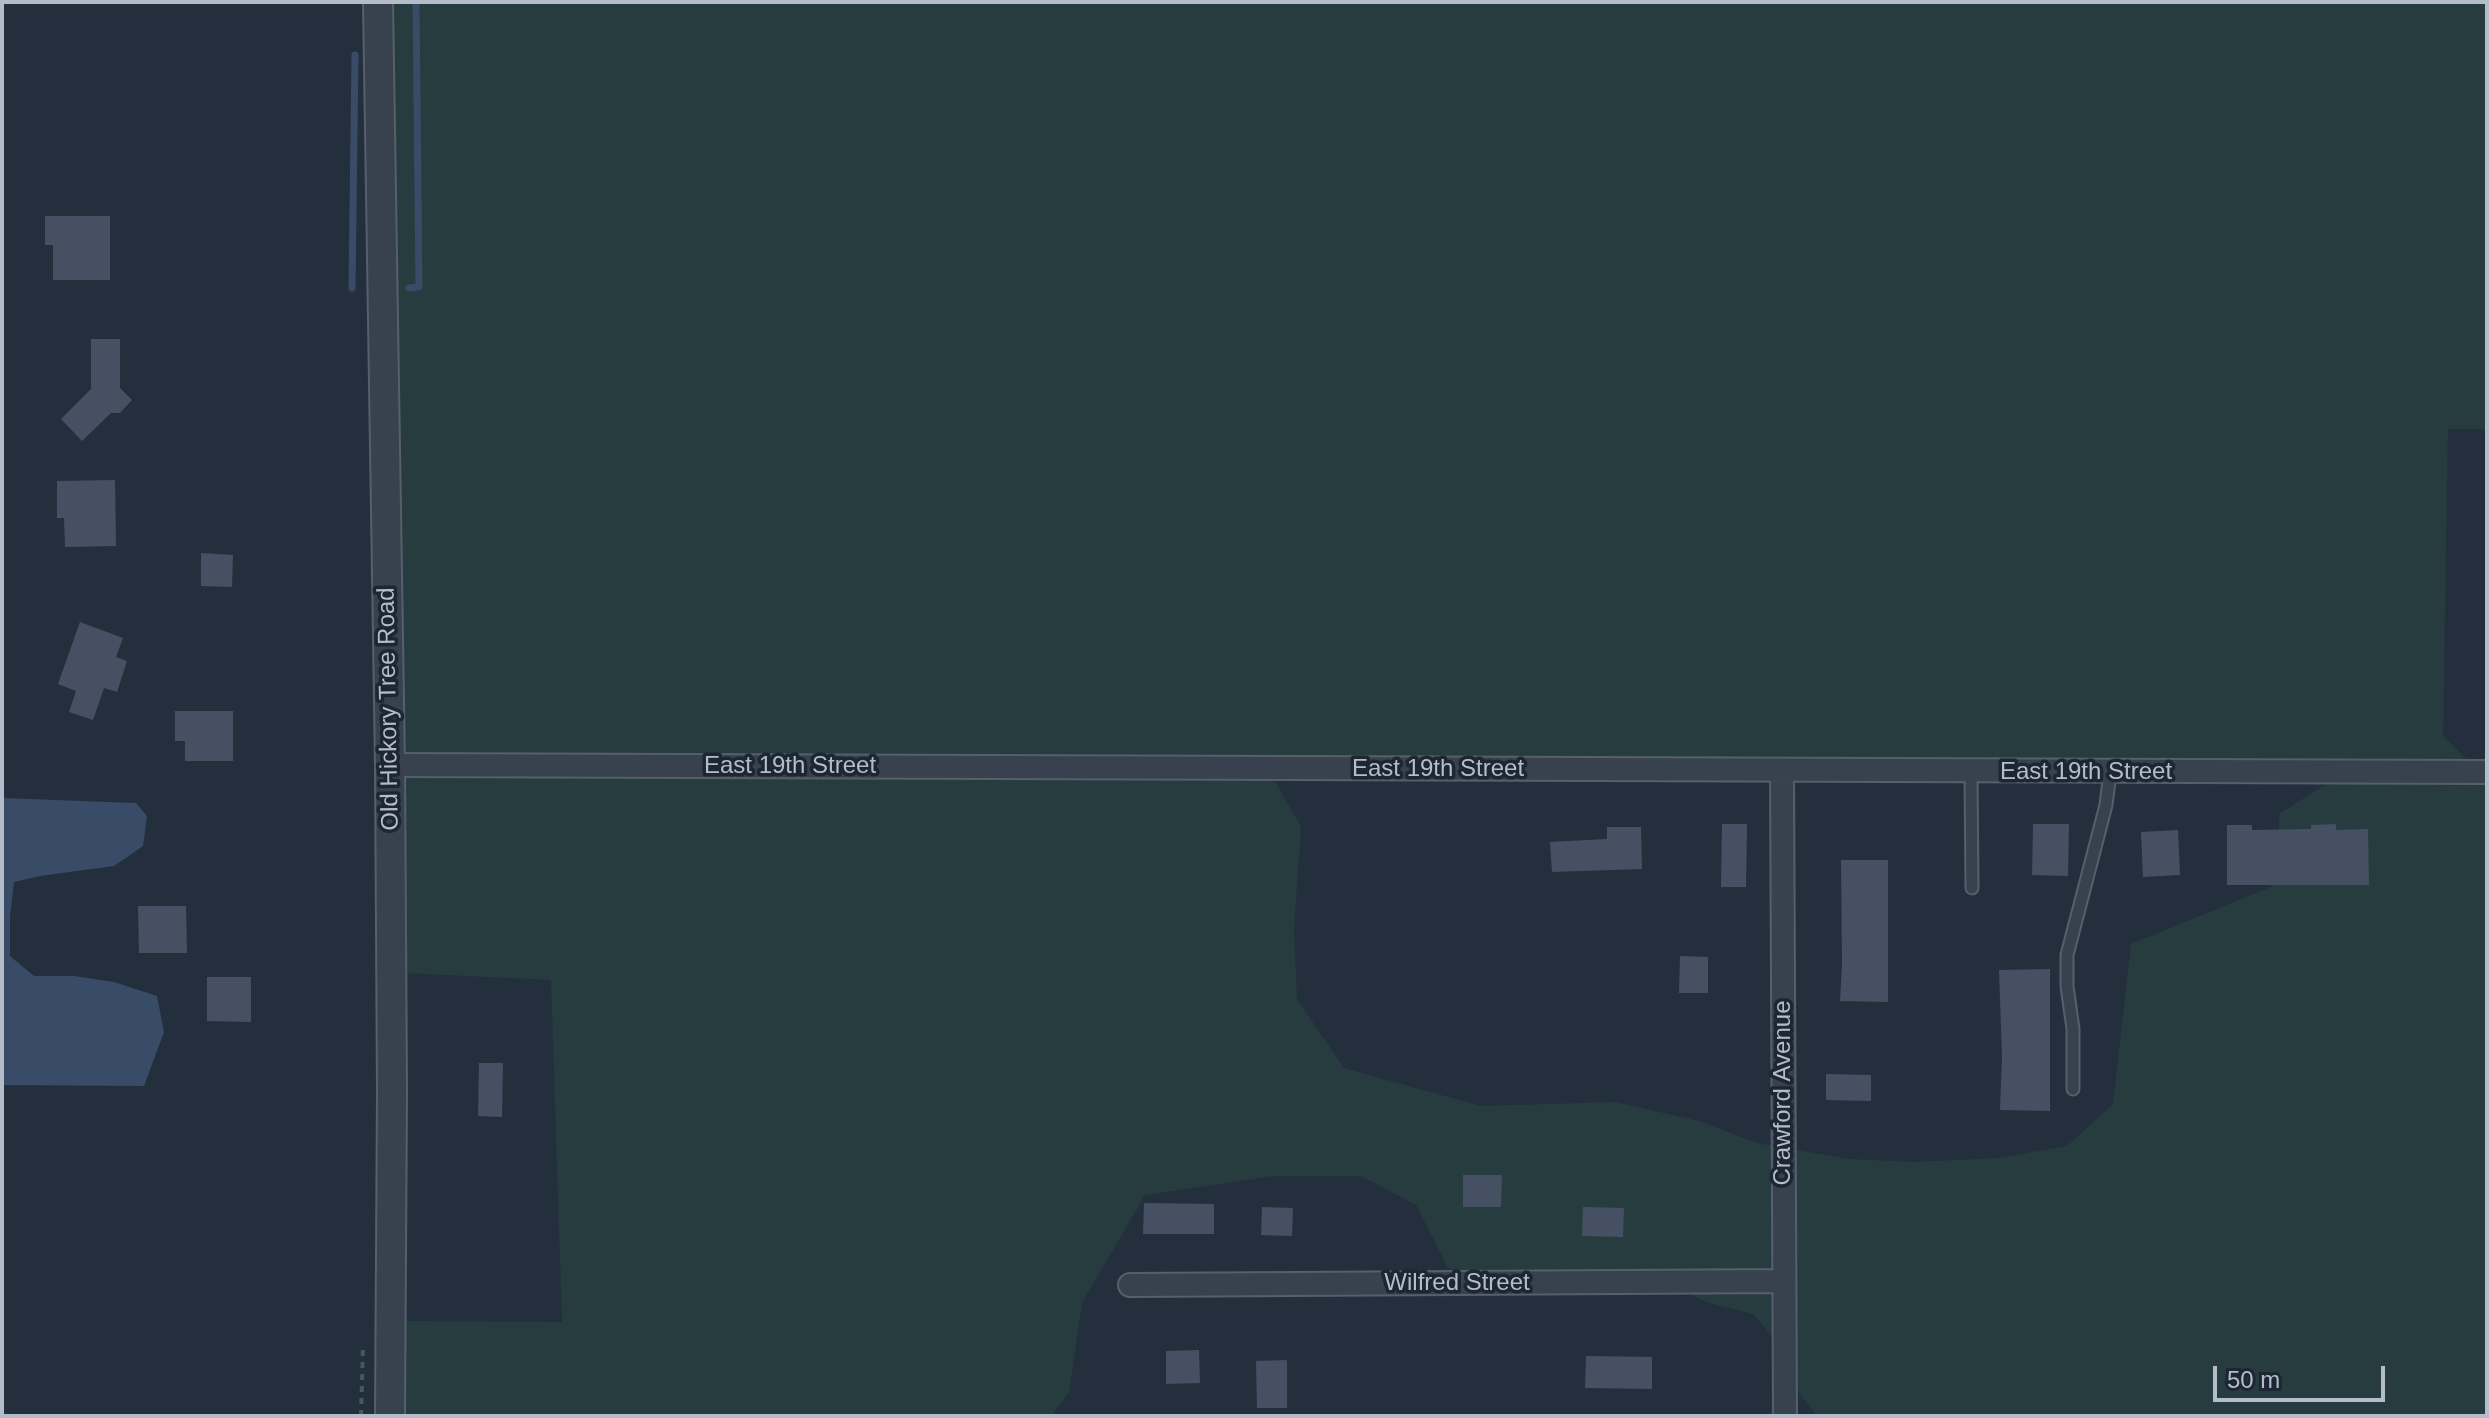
<!DOCTYPE html>
<style>
body{margin:0}
#map{position:relative;width:2489px;height:1418px;overflow:hidden;background:#242f3e;font-family:Helvetica,sans-serif}
canvas{display:block}
.frame{position:absolute;inset:0;border:4px solid #b4bcc9;pointer-events:none}
.scale{position:absolute;left:2213px;top:1366px;width:172px;height:36px;box-sizing:border-box;border:4px solid #b4bcc9;border-top:0;padding-left:10px;font-size:24px;line-height:28px;white-space:nowrap;color:#b4bcc9;-webkit-text-stroke:6px #1d2633;paint-order:stroke}
</style>
<div id="map">
<canvas width="2489" height="1418"></canvas>
<div class="frame"></div>
<div class="scale">50 m</div>
</div>
<script>
const ctx = document.querySelector('canvas').getContext('2d');
ctx.lineJoin = 'round';
function paint(path, color) { ctx.fillStyle = color; ctx.fill(path, 'evenodd'); }
const poly = rows => new Path2D(rows.map(r => 'M' + r).join(''));
function stroke(path, color, width, dash) { ctx.strokeStyle = color; ctx.lineWidth = width; ctx.lineCap = dash ? 'butt' : 'round'; ctx.setLineDash(dash || []); ctx.stroke(path); }
function drawText(font, color, halo, rows, align = 'center') {
  ctx.font = font + ' Helvetica,sans-serif'; ctx.lineWidth = 7; ctx.setLineDash([]); ctx.textBaseline = 'middle'; ctx.strokeStyle = halo; ctx.fillStyle = color; for (const [text, x, y, turn = 0] of rows) {
    ctx.save(); ctx.translate(x, y); ctx.rotate((+turn || 0) * Math.PI / 180); ctx.textAlign = isNaN(turn) ? turn : align; if (halo) ctx.strokeText(text, 0, 0); ctx.fillText(text, 0, 0); ctx.restore();
  }
}
const green = poly([
 [390,2,2487,2,2487,429,2448,429,2443,736,2487,779,2487,1416,1817,1416,1790,1382,1780,1345,1753,1314,1706,1302,1673,1284,1501,1292,1448,1268,1416,1205,1361,1176,1274,1176,1145,1195,1082,1303,1069,1392,1051,1416,402,1416,401,1321,562,1322,551,980,403,973],
 [1275,781,2328,782,2328,783,2280,813,2273,886,2131,944,2113,1104,2067,1146,1998,1158,1914,1162,1849,1159,1757,1143,1699,1121,1615,1102,1481,1106,1344,1068,1297,999,1294,930,1301,827]
]);
const water = poly([
 [2,798,136,803,147,816,143,846,114,866,40,876,14,882,10,916,10,956,34,976,74,976,114,982,157,996,164,1032,144,1086,2,1085]
]);
const stream = poly([
 [352,288,355,55],
 [409,288,419,287,416,2]
]);
const building = poly([
 [45,216,110,216,110,280,53,280,53,245,45,245],
 [91,339,120,339,120,388,132,400,120,413,111,413,82,441,61,419,91,389],
 [115,480,116,546,65,547,64,518,57,518,57,481],
 [201,553,233,555,232,587,201,586],
 [80,622,123,638,116,657,127,661,117,692,104,688,93,720,69,712,76,691,58,684],
 [175,711,233,711,233,761,185,761,185,741,175,741],
 [1722,824,1747,824,1746,887,1721,887],
 [2033,824,2069,824,2068,876,2032,875],
 [2336,824,2336,830,2368,829,2369,885,2227,885,2227,825,2252,825,2252,830,2311,829,2311,825],
 [1607,827,1641,827,1642,869,1552,872,1550,842,1607,839],
 [2178,830,2180,875,2143,877,2141,832],
 [1841,860,1888,860,1888,1002,1840,1001,1842,964],
 [138,906,186,906,187,953,139,953],
 [1680,956,1708,957,1708,993,1679,993],
 [2050,969,2050,1111,2000,1110,2002,1057,1999,970],
 [207,977,251,977,251,1022,207,1021],
 [479,1063,503,1063,502,1117,478,1116],
 [1826,1074,1871,1075,1871,1101,1826,1100],
 [1463,1175,1502,1175,1501,1207,1463,1207],
 [1144,1203,1214,1204,1214,1234,1143,1234],
 [1262,1207,1293,1208,1292,1236,1261,1235],
 [1583,1207,1624,1208,1623,1237,1582,1236],
 [1199,1350,1200,1383,1166,1384,1166,1351],
 [1586,1356,1652,1357,1652,1389,1585,1388],
 [1287,1360,1287,1408,1257,1408,1256,1361]
]);
const path = poly([
 [361,1416,363,1346]
]);
const service = poly([
 [1971,772,1972,888],
 [2073,1089,2073,1029,2067,986,2067,955,2106,805,2110,773]
]);
const minor = poly([
 [390,765,2487,772],
 [1782,770,1785,1416],
 [1130,1285,1784,1281]
]);
const tertiary = poly([
 [378,2,390,765,392,1092,390,1416]
]);
const streetNames = [
 ["Old Hickory Tree Road",389,709,-91],
 ["East 19th Street",790,766],
 ["East 19th Street",1438,769],
 ["East 19th Street",2086,772],
 ["Crawford Avenue",1783,1093,-90],
 ["Wilfred Street",1457,1283]
];
paint(green, '#263c3f');
paint(water, '#394c67');
stroke(stream, '#394c67', 7);
paint(building, '#455162');
stroke(service, '#565f6c', 15);
stroke(minor, '#565f6c', 26);
stroke(tertiary, '#565f6c', 32);
stroke(path, '#44595c', 4, [6, 6]);
stroke(service, '#38414e', 11);
stroke(minor, '#38414e', 22);
stroke(tertiary, '#38414e', 28);
drawText('24px', '#b4bcc9', '#1d2633', streetNames);
</script>
